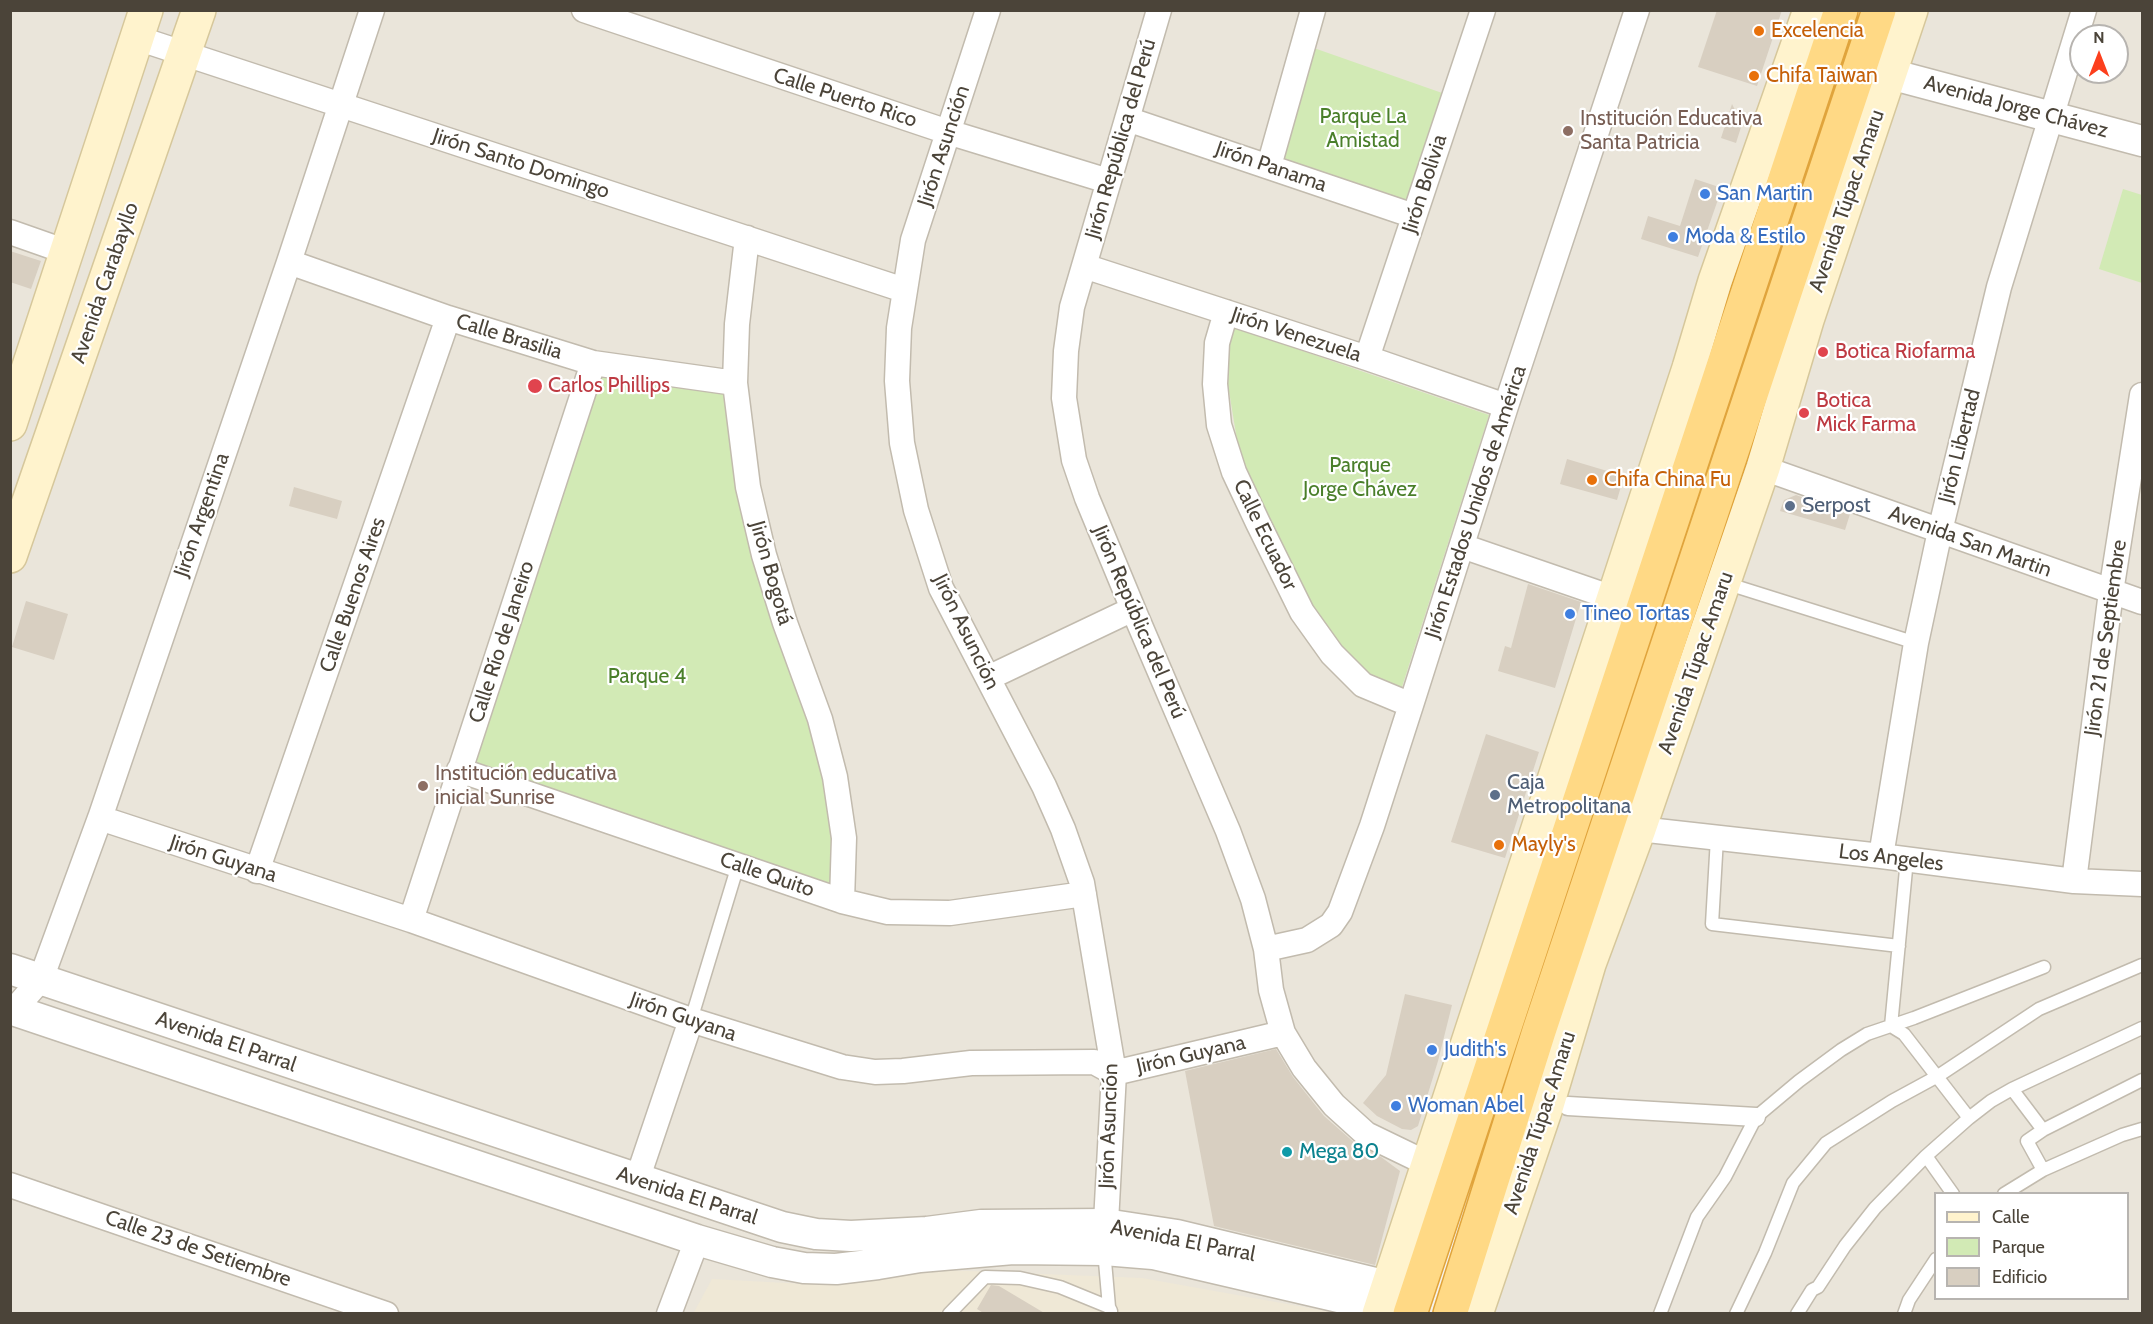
<!DOCTYPE html>
<meta charset="utf-8">
<style>
body{margin:0}
#map{position:relative;width:2153px;height:1324px;overflow:hidden;background:#f6f3ec;font-family:Cabin,sans-serif}
canvas{display:block}
.frame{position:absolute;inset:0;border:12px solid #4b4439;pointer-events:none}
.legend{position:absolute;left:1934px;top:1192px;width:195px;height:108px;box-sizing:border-box;background:#fff;border:2px solid #b7b4b0;margin:0;padding:8px 10px;list-style:none;font-size:18px;color:#4b4439}
.legend li{display:flex;align-items:center;gap:12px;height:30px}
.legend b{width:30px;border:2px solid #b7b4b0}
.north{position:absolute;left:2069px;top:24px;width:60px;height:60px;box-sizing:border-box;background:#fff;border:2px solid #b7b4b0;border-radius:50%;rotate:0deg;font-size:16px;font-weight:700;line-height:24px;text-align:center;color:#4b4439}
.north::after{content:'';display:block;margin:auto;width:21px;height:27px;background:#fc3f1d;clip-path:polygon(50% 0,100% 100%,50% 72%,0 100%)}
</style>
<div id="map">
<canvas width="2153" height="1324"></canvas>
<div class="frame"></div>
<ul class="legend">
<li><b style="height:8px;background:#fff3cd"></b>Calle</li>
<li><b style="height:16px;background:#d2eab5"></b>Parque</li>
<li><b style="height:16px;background:#d8cfc1"></b>Edificio</li>
</ul>
<div class="north">N</div>
</div>
<script>
const ctx = document.querySelector('canvas').getContext('2d');
ctx.lineJoin = 'round';
function paint(path, color) { ctx.fillStyle = color; ctx.fill(path, 'evenodd'); }
const poly = rows => new Path2D(rows.map(r => 'M' + r).join(''));
function stroke(path, color, width, dash) { ctx.strokeStyle = color; ctx.lineWidth = width; ctx.lineCap = dash ? 'butt' : 'round'; ctx.setLineDash(dash || []); ctx.stroke(path); }
function drawText(font, color, halo, rows, align = 'center') {
  ctx.font = font + ' Cabin,sans-serif'; ctx.lineWidth = 4.5; ctx.setLineDash([]); ctx.textBaseline = 'middle'; ctx.strokeStyle = halo; ctx.fillStyle = color; for (const [text, x, y, turn = 0] of rows) {
    ctx.save(); ctx.translate(x, y); ctx.rotate((+turn || 0) * Math.PI / 180); ctx.textAlign = isNaN(turn) ? turn : align; if (halo) ctx.strokeText(text, 0, 0); ctx.fillText(text, 0, 0); ctx.restore();
  }
}
const residential = poly([
 [10,11,1822,11,1396,1313,11,1313],
 [1899,11,2142,11,2142,1313,1466,1314],
 [2081,36,2117,36,2117,72,2081,72],
 [1936,1194,2128,1194,2128,1298,1936,1298]
]);
const education = poly([
 [943,1270,1142,1278,1337,1313,693,1314,712,1279,805,1284]
]);
const green = poly([
 [1311,47,1445,94,1408,206,1278,163],
 [2123,189,2142,195,2142,283,2099,269],
 [1230,326,1489,415,1401,690,1365,672,1341,648,1313,608,1267,519,1238,446,1228,385],
 [600,373,725,393,776,624,822,769,834,833,833,888,471,765]
]);
const building = poly([
 [1717,10,1782,10,1757,86,1698,67],
 [1732,104,1742,124,1736,143,1721,138],
 [1695,179,1722,188,1698,257,1641,239,1648,216,1680,226],
 [10,251,41,261,31,289,10,282],
 [1567,459,1624,476,1617,500,1560,484],
 [294,487,342,501,337,519,289,506],
 [1796,495,1850,514,1845,530,1780,511,1784,500],
 [1528,584,1581,602,1555,688,1498,671,1505,646,1511,648],
 [26,601,68,614,54,660,12,647],
 [1486,734,1539,752,1505,858,1451,842],
 [1405,994,1452,1005,1438,1061,1418,1126,1411,1130,1402,1129,1377,1116,1363,1103,1386,1075],
 [1276,1049,1293,1077,1324,1116,1357,1145,1381,1157,1400,1171,1375,1265,1214,1226,1185,1071],
 [991,1285,999,1286,1046,1314,985,1314,977,1309]
]);
const service = poly([
 [1725,583,1916,643],
 [1717,838,1712,924,1899,946],
 [691,1020,738,865],
 [1891,1026,1907,859],
 [1891,1026,1904,1034,1969,1118],
 [2012,1089,2043,1130,2027,1141,2043,1170],
 [2043,1130,2142,1080],
 [1926,1156,1953,1194],
 [2004,1194,2043,1170,2122,1135,2142,1129],
 [1104,1250,1109,1307,1111,1311],
 [949,1314,985,1277,1020,1278,1060,1287,1109,1307],
 [1660,1314,1697,1217,1725,1177,1756,1117,1799,1081,1841,1050,1867,1034,1914,1018,2044,967],
 [1736,1314,1765,1253,1793,1183,1826,1143,1892,1101,1938,1076,2039,1009,2142,965],
 [1797,1314,1812,1290,1818,1287,1845,1246,1875,1208,1926,1156,1969,1118,1991,1101,2012,1089,2142,1028],
 [1904,1314,1909,1300,1936,1259]
]);
const pedestrian = poly([
 [1568,1106,1756,1117]
]);
const minor = poly([
 [584,10,948,132,1108,181],
 [988,10,913,240,899,328,897,381,902,443,916,510,941,588,1044,786,1063,829,1082,883,1114,1073,1105,1241],
 [1159,10,1072,307,1066,351,1064,398,1074,460,1087,498,1133,609,1228,831,1253,899,1266,949,1271,990,1283,1033,1304,1068,1334,1105,1366,1134,1428,1164],
 [137,38,904,290],
 [1127,119,1414,216],
 [1269,166,1313,10],
 [10,232,67,252],
 [747,238,737,324,735,383,748,487,764,555,785,623,820,719,835,777,844,838,842,901],
 [289,262,448,318,593,363,735,383],
 [1084,266,1367,358,1506,406],
 [1226,312,1217,343,1215,384,1219,425,1234,472,1258,523,1302,612,1332,654,1363,685,1411,705],
 [1367,358,1483,10],
 [1763,468,2142,602],
 [1462,546,1613,598],
 [988,678,1133,609],
 [459,770,842,901,888,912,950,913,1084,894],
 [100,818,411,920,691,1020,842,1067,875,1072,903,1071,971,1063,1094,1062,1114,1073,1283,1033],
 [1639,829,1881,856,2074,881,2142,884],
 [1881,856,1916,643,1940,531,1999,287,2084,10],
 [257,871,448,318],
 [2074,881,2111,592,2142,395],
 [411,920,593,363],
 [1266,949,1307,940,1331,925,1340,912,1372,826,1411,705,1506,406,1637,10],
 [14,1010,41,979,100,818,289,262,372,10],
 [637,1180,691,1020],
 [10,1185,386,1314],
 [669,1314,697,1240]
]);
const tertiary = poly([
 [1890,74,2142,141],
 [10,969,782,1227,816,1234,851,1236,927,1232,981,1225,1105,1224,1177,1235,1388,1286],
 [10,1009,697,1240,772,1262,804,1268,836,1269,878,1264,920,1257,1013,1249,1104,1250,1153,1254,1381,1307]
]);
const secondary = poly([
 [10,424,146,10],
 [10,556,199,10],
 [1379,1314,1689,368,1715,281,1810,10],
 [1476,1314,1547,1105,1589,964,1639,829,1763,468,1807,320,1911,10]
]);
const trunk = poly([
 [1410,1314,1841,10],
 [1450,1314,1539,1031,1879,10]
]);
const markers = [
 [1759,31,6,"#e8710a"],
 [1754,76,6,"#e8710a"],
 [1568,131,6,"#8d6e63"],
 [1705,194,6,"#3f7fe0"],
 [1673,237,6,"#3f7fe0"],
 [1823,352,6,"#e0444e"],
 [535,386,8,"#e0444e"],
 [1804,413,6,"#e0444e"],
 [1592,480,6,"#e8710a"],
 [1790,506,6,"#5c6f8a"],
 [1570,614,6,"#3f7fe0"],
 [423,786,6,"#8d6e63"],
 [1495,795,6,"#5c6f8a"],
 [1499,845,6,"#e8710a"],
 [1432,1050,6,"#3f7fe0"],
 [1396,1106,6,"#3f7fe0"],
 [1287,1152,6,"#0f9aa8"]
];
const foodNames = [
 ["Excelencia",1771,31],
 ["Chifa Taiwan",1766,76],
 ["Chifa China Fu",1604,480],
 ["Mayly's",1511,845]
];
const streetNames = [
 ["Calle Puerto Rico",845,98,18],
 ["Avenida Jorge Chávez",2016,107,15],
 ["Jirón República del Perú",1121,139,-74],
 ["Jirón Asunción",944,146,-72],
 ["Jirón Santo Domingo",521,164,18],
 ["Jirón Panama",1271,167,19],
 ["Jirón Bolivia",1425,184,-72],
 ["Avenida Túpac Amaru",1847,201,-71],
 ["Avenida Carabayllo",105,283,-71],
 ["Jirón Venezuela",1296,335,18],
 ["Calle Brasilia",509,337,17],
 ["Jirón Libertad",1960,446,-76],
 ["Jirón Estados Unidos de América",1476,502,-72],
 ["Jirón Argentina",202,515,-71],
 ["Calle Ecuador",1265,535,64],
 ["Avenida San Martin",1970,542,20],
 ["Jirón Bogotá",771,573,74],
 ["Calle Buenos Aires",353,595,-71],
 ["Jirón República del Perú",1139,622,67],
 ["Jirón Asunción",966,632,64],
 ["Jirón 21 de Septiembre",2106,638,-82],
 ["Calle Río de Janeiro",502,642,-72],
 ["Avenida Túpac Amaru",1696,663,-71],
 ["Los Angeles",1891,858,7],
 ["Jirón Guyana",223,859,18],
 ["Calle Quito",767,875,19],
 ["Jirón Guyana",683,1017,19],
 ["Avenida El Parral",226,1042,19],
 ["Jirón Guyana",1191,1055,-13],
 ["Avenida Túpac Amaru",1540,1123,-72],
 ["Jirón Asunción",1109,1126,-88],
 ["Avenida El Parral",687,1196,18],
 ["Avenida El Parral",1183,1241,11],
 ["Calle 23 de Setiembre",198,1249,19]
];
const parkNames = [
 ["Parque La",1363,117],
 ["Amistad",1363,141],
 ["Parque",1360,466],
 ["Jorge Chávez",1360,490],
 ["Parque 4",647,677]
];
const educationNames = [
 ["Institución Educativa",1580,119],
 ["Santa Patricia",1580,143],
 ["Institución educativa",435,774],
 ["inicial Sunrise",435,798]
];
const shopNames = [
 ["San Martin",1717,194],
 ["Moda & Estilo",1685,237],
 ["Tineo Tortas",1582,614],
 ["Judith's",1444,1050],
 ["Woman Abel",1408,1106]
];
const healthNames = [
 ["Botica Riofarma",1835,352],
 ["Carlos Phillips",548,386],
 ["Botica",1816,401],
 ["Mick Farma",1816,425]
];
const serviceNames = [
 ["Serpost",1802,506],
 ["Caja",1507,783],
 ["Metropolitana",1507,807]
];
const cultureNames = [
 ["Mega 80",1299,1152]
];
paint(residential, '#eae5da');
paint(education, '#efe8d6');
paint(green, '#d2eab5');
paint(building, '#d8cfc1');
stroke(service, '#c2bbae', 15);
stroke(pedestrian, '#c2bbae', 21);
stroke(minor, '#c2bbae', 27);
stroke(tertiary, '#c2bbae', 33);
stroke(secondary, '#d6c79b', 36);
stroke(trunk, '#e0a43c', 36);
stroke(service, '#fff', 12);
stroke(pedestrian, '#fff', 18);
stroke(minor, '#fff', 24);
stroke(tertiary, '#fff', 30);
stroke(secondary, '#fff3cd', 33);
stroke(trunk, '#ffd985', 33);
for (const [x, y, r, color] of markers) { const dot = new Path2D(); dot.arc(x, y, r, 0, 2 * Math.PI); ctx.fillStyle = color; ctx.fill(dot); stroke(dot, '#fff', 2); }
drawText('21px', '#c56008', '#fff', foodNames, 'left');
drawText('21px', '#4b4439', '#fff', streetNames);
drawText('21px', '#4a7f2a', '#fff', parkNames);
drawText('21px', '#785e54', '#fff', educationNames, 'left');
drawText('21px', '#366cbe', '#fff', shopNames, 'left');
drawText('21px', '#be3a42', '#fff', healthNames, 'left');
drawText('21px', '#4e5e75', '#fff', serviceNames, 'left');
drawText('21px', '#0d838f', '#fff', cultureNames, 'left');
</script>
